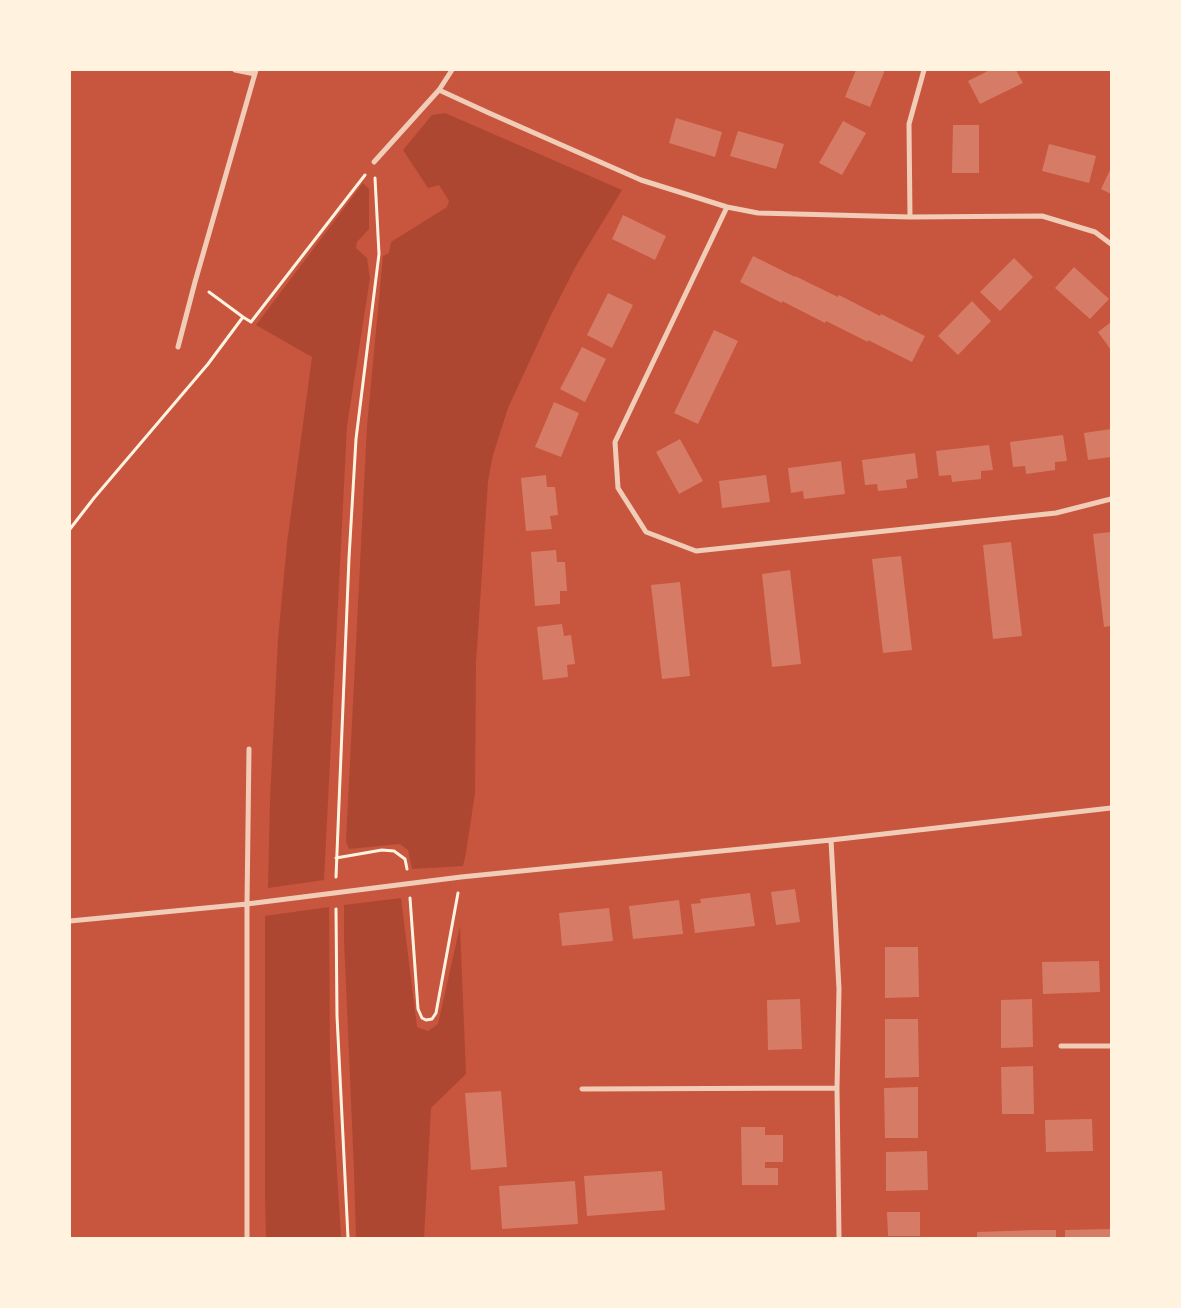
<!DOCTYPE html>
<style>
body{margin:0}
#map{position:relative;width:1181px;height:1308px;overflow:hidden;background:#c8553d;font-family:"Times New Roman",serif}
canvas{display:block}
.frame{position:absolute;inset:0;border:71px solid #fff3e0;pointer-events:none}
</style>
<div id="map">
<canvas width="1181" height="1308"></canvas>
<div class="frame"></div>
</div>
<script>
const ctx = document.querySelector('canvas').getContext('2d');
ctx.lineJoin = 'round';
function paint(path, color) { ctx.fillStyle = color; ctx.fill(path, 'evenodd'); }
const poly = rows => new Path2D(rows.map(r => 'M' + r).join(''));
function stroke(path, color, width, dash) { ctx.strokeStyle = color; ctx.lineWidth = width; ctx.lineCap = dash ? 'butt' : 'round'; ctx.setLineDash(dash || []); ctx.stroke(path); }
const green = poly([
 [445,113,622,190,576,266,551,315,508,408,493,455,488,481,476,663,475,793,466,853,463,866,412,869,408,850,400,844,349,849,346,841,367,426,383,256,389,253,391,242,447,207,449,201,439,185,428,188,403,150,432,115],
 [363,183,369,189,369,229,357,242,356,248,367,258,370,278,347,426,324,880,268,888,270,800,278,639,287,543,312,357,256,325],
 [401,898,417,1027,428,1031,438,1024,460,926,466,1074,431,1108,424,1238,356,1238,354,1170,344,939,344,905],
 [329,907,330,1057,341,1238,266,1238,265,1195,265,916]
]);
const building = poly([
 [856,70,885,70,870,107,845,97],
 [990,70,1016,70,1023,83,980,104,968,81],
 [676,118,722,132,715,157,669,143],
 [843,121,866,133,842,175,819,163],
 [953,125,979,125,979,173,952,173],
 [738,131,784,144,776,169,730,156],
 [1049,144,1096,156,1089,183,1042,171],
 [1111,168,1111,194,1101,189],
 [623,215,666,236,655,260,612,239],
 [753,256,795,277,795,276,838,297,839,295,880,316,881,314,925,336,912,362,868,340,868,342,826,321,825,323,782,301,782,303,740,282],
 [1014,258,1033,277,1000,311,980,292],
 [1074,267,1109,299,1090,319,1055,288],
 [608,293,633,305,612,348,587,335],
 [972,301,991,321,958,355,938,336],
 [1111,322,1111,350,1098,332],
 [714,330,738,341,698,424,674,413],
 [582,347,606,359,585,402,560,389],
 [554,402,579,413,561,457,535,447],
 [1111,429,1111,457,1088,460,1084,433],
 [1063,435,1067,461,1055,462,1055,470,1026,474,1025,466,1013,467,1010,442],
 [680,439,703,481,679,494,656,452],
 [989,445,993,470,981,471,981,479,952,482,951,475,939,476,936,451],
 [915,453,918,478,906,480,907,488,878,491,877,484,865,485,862,460],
 [841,461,845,494,804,499,803,491,791,493,788,468],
 [546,475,547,487,555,487,558,515,550,516,552,529,526,531,521,478],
 [766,475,770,502,722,508,719,481],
 [1111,532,1111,626,1104,627,1093,534],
 [1011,542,1022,636,993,639,983,545],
 [556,550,557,562,565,562,567,591,560,591,560,604,535,606,531,552],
 [901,556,912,650,883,653,872,559],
 [790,570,801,664,772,667,762,574],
 [680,582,690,676,662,679,651,585],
 [562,624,564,636,571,635,575,664,567,665,568,677,543,680,537,627],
 [795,889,800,922,776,925,771,892],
 [750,893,755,926,695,933,691,904,701,903,700,899],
 [679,900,683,934,633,939,629,906],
 [609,908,613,941,562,946,559,913],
 [885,947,918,947,919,997,885,998],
 [1099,961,1100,992,1043,994,1042,962],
 [800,999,802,1049,768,1050,767,1000],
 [1032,999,1033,1047,1001,1048,1001,1000],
 [885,1019,918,1019,919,1077,885,1078],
 [1033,1066,1034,1114,1002,1114,1001,1067],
 [918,1087,918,1138,885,1138,884,1088],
 [501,1091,507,1167,471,1170,465,1093],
 [1092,1119,1093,1151,1046,1152,1045,1120],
 [741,1127,765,1127,765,1135,783,1135,783,1162,765,1162,765,1168,778,1168,778,1185,742,1185],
 [927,1151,928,1190,886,1191,886,1152],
 [662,1171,665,1210,587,1216,584,1176],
 [575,1181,578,1224,502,1229,499,1186],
 [887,1212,920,1212,920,1236,888,1236],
 [1111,1229,1111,1238,1065,1238,1065,1230],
 [1037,1230,1056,1230,1056,1238,977,1238,977,1232]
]);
const path = poly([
 [209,292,243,317],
 [70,529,94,498,208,364,243,317,251,322,365,175],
 [336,858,382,850,394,851,405,859,407,869],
 [336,877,349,558,356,439,379,254,375,178],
 [410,898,418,1009,422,1018,426,1020,432,1019,436,1013,458,893],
 [336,909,337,1016,348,1238]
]);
const minor = poly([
 [235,70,255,74],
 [439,90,489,113,641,180,727,207,758,213,910,217,1042,216,1095,232,1111,244],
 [374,162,439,90,452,70],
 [727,207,615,442,618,488,646,532,696,551,1056,513,1111,499],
 [910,217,909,124,924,70],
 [178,347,195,282,256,70],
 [831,840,839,989,837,1088,839,1238],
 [70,921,247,904,461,877,831,840,1111,808],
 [1061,1046,1111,1046],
 [582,1089,837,1088],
 [247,1238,247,904,249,749]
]);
paint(green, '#ae4732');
paint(building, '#d67c66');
stroke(path, '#fff3e0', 3);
stroke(minor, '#f1ccb7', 5);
</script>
